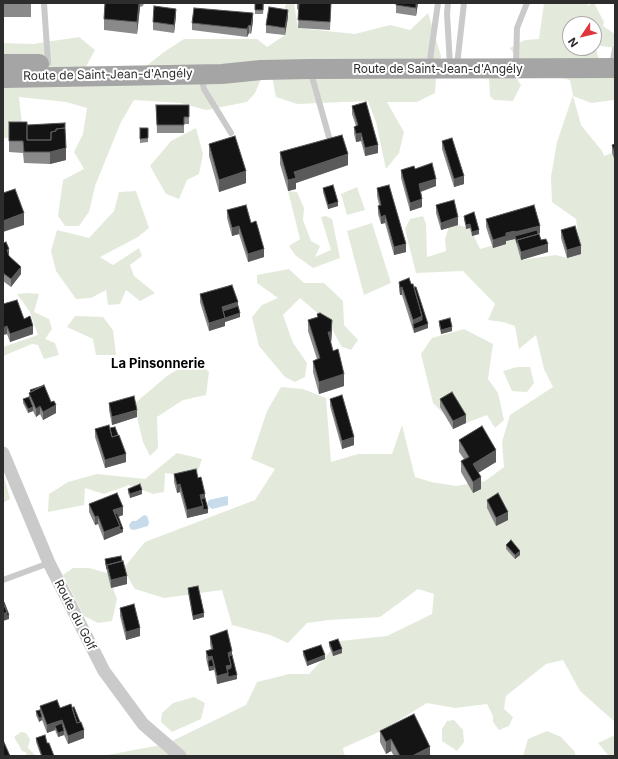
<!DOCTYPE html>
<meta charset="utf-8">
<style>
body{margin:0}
#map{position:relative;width:618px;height:759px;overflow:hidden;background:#fff;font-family:Inter,sans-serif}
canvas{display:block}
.frame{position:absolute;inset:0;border:4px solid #2d2d2d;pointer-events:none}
.north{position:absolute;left:562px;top:16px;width:40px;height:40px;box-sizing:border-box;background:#fff;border:1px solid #ababab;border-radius:50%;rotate:235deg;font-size:11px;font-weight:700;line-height:16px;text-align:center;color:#2d2d2d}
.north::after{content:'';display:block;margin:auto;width:14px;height:18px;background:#de363c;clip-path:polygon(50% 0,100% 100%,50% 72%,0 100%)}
</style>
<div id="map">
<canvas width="618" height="759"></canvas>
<div class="frame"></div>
<div class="north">N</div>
</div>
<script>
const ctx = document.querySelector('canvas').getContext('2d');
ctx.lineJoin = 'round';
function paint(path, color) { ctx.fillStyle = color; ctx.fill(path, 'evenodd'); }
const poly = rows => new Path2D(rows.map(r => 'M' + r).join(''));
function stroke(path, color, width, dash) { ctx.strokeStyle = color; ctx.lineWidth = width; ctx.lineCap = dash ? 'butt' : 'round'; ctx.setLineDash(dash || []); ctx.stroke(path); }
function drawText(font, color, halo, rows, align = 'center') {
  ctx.font = font + ' Inter,sans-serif'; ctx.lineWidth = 4; ctx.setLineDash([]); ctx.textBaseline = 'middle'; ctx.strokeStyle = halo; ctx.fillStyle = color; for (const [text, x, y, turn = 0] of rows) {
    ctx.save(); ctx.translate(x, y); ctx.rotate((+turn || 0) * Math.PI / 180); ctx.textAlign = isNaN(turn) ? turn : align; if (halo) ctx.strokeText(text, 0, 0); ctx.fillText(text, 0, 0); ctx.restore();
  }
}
const green = poly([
 [287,3,294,3,298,28,355,34,390,25,410,30,428,13,441,56,436,79,435,93,417,102,387,102,404,132,399,153,386,169,376,122,368,101,297,104,276,97,269,61,255,93,247,102,206,110,181,103,134,100,121,122,95,186,89,212,79,226,65,226,58,216,63,180,84,169,74,152,83,134,87,108,66,102,19,97,23,133,9,138,3,138,3,43,33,44,79,37,95,50,84,70,126,82,164,52,184,39,257,39,267,47,285,35,285,6],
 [544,3,588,3,587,6,594,3,604,22,603,26,615,34,615,48,595,45,601,68,615,78,614,100,591,103,573,96,581,125,602,151,604,156,615,152,615,722,580,691,563,660,546,664,506,696,504,709,513,717,509,726,499,730,493,722,493,716,487,704,455,708,427,703,381,731,343,748,344,754,347,756,102,756,166,744,246,705,257,682,289,674,309,674,340,641,387,636,432,614,434,594,418,589,380,617,329,620,307,623,288,643,270,635,232,625,222,590,164,598,135,589,123,569,145,542,255,500,275,469,251,459,267,411,281,387,303,389,326,398,331,462,358,454,392,454,402,425,415,477,431,482,456,486,485,481,504,467,502,442,510,415,553,387,544,369,536,335,519,349,515,326,503,322,488,320,495,304,463,271,416,273,405,229,410,219,423,216,426,224,427,257,446,251,445,239,450,223,470,228,480,249,515,239,521,260,556,255,567,258,581,254,576,219,552,202,551,177,557,142,573,95,570,80,523,69,510,48,525,40,539,39],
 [570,24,594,24,594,48,570,48],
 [504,73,517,79,521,85,513,101,494,100,490,96,489,79],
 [196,128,203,154,199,174,187,180,179,199,166,194,150,166,171,141],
 [357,187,365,210,347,215,341,194],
 [136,191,149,228,138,237,100,257,113,265,139,248,142,256,130,265,134,276,155,293,140,301,126,290,120,304,108,305,106,290,91,298,76,299,56,271,51,251,57,230,89,238,114,211,119,192],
 [288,191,297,192,304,208,303,220,311,241,320,246,315,257,331,250,321,217,326,216,332,219,340,258,313,268,295,255,289,246,300,239],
 [372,223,391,283,364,295,347,231],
 [289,269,304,283,324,283,343,301,344,325,358,340,351,350,341,346,329,323,300,298,283,315,293,343,307,363,305,377,295,382,285,377,259,346,252,317,262,305,278,298,257,283,257,275],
 [28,293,39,294,34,312,49,319,52,329,45,339,55,343,59,355,44,359,38,345,32,344,3,356,3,347,38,335,30,312,17,294],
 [75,316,103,317,113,330,116,355,96,355,93,339,67,327],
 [464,329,493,344,488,379,498,393,504,420,495,428,487,415,466,423,445,415,433,403,421,354,432,338],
 [194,359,209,372,206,395,183,400,157,417,158,448,150,456,143,442,134,404,167,376],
 [517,367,530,367,534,383,527,392,512,391,503,371],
 [177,453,202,459,196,477,165,473,164,492,153,494,129,485,104,494,85,488,84,505,48,512,49,494,68,482,97,474,145,479],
 [3,473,10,499,3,503],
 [73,568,89,568,107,573,117,599,112,621,98,623,84,616,63,575],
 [194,697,205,703,201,719,172,732,161,722,162,713,173,703],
 [454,720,463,730,464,742,457,751,442,741,442,729,447,721],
 [547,731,561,737,575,752,575,756,523,756,528,739],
 [21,732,26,733,30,739,28,748,36,756,25,756,27,753,22,751,14,737],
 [615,735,615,756,607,756,608,755,598,743]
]);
const water = poly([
 [227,496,228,497,228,505,212,509,208,506,207,504,209,500],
 [144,515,147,516,149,522,148,526,134,530,130,529,129,525,132,521,136,521]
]);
const service = poly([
 [44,3,48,63],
 [448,3,447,14,450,65],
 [457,65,464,3],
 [516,65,517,28,527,3],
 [612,65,615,49],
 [429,67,438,3],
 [311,73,329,137],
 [201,76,204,89,231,133],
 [3,580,49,563]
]);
const minor = poly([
 [3,453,49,563,104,671,143,724,180,756]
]);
const primary = poly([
 [3,64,39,64],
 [3,78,222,74,261,70,310,69,615,68]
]);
const wall = poly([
 [3,3,31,3,31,17,3,17],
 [105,3,144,3,143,6,140,7,137,34,104,30,104,19],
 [264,3,263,14,255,14,255,10],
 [297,3,331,3,330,30,298,28,299,10,297,9],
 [396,3,418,3,416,16,396,13],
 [176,16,174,33,153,30,153,22],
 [288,17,285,35,266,33,266,25],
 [253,21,251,34,249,33,247,37,192,30,192,23],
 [156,105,189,105,189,124,184,124,184,133,157,133],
 [352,106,378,153,365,156,361,141,356,142,354,134,354,127,356,126,352,114],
 [9,122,27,125,66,160,50,164,24,163,23,153,9,152],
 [140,128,148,128,148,142,140,143],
 [442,141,464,184,454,187,442,149],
 [209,144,246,183,219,192,209,156],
 [615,144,615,161,612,153,612,145],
 [280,152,348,165,296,183,296,189,288,191,280,164],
 [415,169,436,186,421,192,422,207,410,211,401,178,401,170],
 [323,188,338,206,328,209,323,192],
 [377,188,406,252,394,255,385,223,381,224,378,214,378,206,379,205,377,196],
 [436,205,458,225,441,230,436,213],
 [227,210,251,223,264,257,248,262,239,234,232,236,227,218],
 [464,216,479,234,472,236,470,228,466,229,464,219],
 [486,219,540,233,538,234,548,252,521,260,515,239,506,241,506,244,493,248,486,227],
 [561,230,581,254,567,258,561,238],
 [3,243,9,249,9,256,21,274,11,287,3,281],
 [399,282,411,284,428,328,414,333,402,295,400,295,399,290],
 [200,294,238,306,240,317,225,322,225,326,209,331,200,302],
 [3,304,24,319,33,334,10,342,7,334,3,335],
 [317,314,332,332,331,343,344,386,319,394,313,372,313,361,317,359,308,331,308,320,317,317],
 [439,321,452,331,441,334,439,325],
 [30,390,56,413,43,420,40,414,36,417,33,411,28,413,23,403,23,399,29,397,29,393,30,392],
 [330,399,354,445,342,449,330,406],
 [440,399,466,423,453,429,440,407],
 [109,403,137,417,112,425,109,410],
 [110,428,118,435,126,462,105,468,95,437,95,429],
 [459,440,496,462,478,473,481,489,473,493,461,472,461,461,464,459,459,452],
 [174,474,198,478,205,498,208,513,187,518,180,492,177,493,174,482],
 [128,489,142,494,130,498,128,493],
 [487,500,508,520,496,526,487,508],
 [89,504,123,515,118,517,123,532,104,540,98,524,95,525,89,512],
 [506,545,520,555,515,559,506,549],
 [105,559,127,584,111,588,105,563],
 [188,588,204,617,193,620,188,592],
 [120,608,140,636,126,640,120,616],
 [210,636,232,655,237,679,217,684,214,669,209,671,206,658,206,651,211,649,210,644],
 [329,642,342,653,333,656,329,646],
 [303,651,325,659,307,666,303,655],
 [40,706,60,708,84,738,68,744,64,735,58,737,55,730,47,733,42,720,39,722,36,715,36,711,40,710],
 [380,731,430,756,394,756,391,751,386,754,380,742],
 [36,738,47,743,54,756,41,756,36,742]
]);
const shadedWall = poly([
 [139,3,140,3,140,7,137,34,137,22],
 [416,3,418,3,416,16],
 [176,9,176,16,174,33,174,25],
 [288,10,288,17,285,35,285,28],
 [253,13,253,21,251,34,251,26],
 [249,25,249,33,247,37,247,29],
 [361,133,361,141,356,142,356,134],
 [378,145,378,153,365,156,365,148],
 [66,148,66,160,50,164,50,152],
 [348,154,348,165,296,183,296,189,288,191,288,180,294,172],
 [246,171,246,183,219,192,219,180],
 [464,176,464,184,454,187,454,179],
 [436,179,436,186,419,192,419,184],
 [422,199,422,207,410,211,410,203],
 [338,202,338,206,328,209,328,205],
 [24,213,24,225,3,232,3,221],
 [385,215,385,223,381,224,381,217],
 [458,217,458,225,441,230,441,223],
 [470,224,470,228,466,229,466,225],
 [239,226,239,234,232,236,232,228],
 [540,226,540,233,516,240,515,236,515,232],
 [479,230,479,234,472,236,472,232],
 [515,231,515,239,506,241,506,244,493,248,493,240,506,233],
 [406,244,406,252,394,255,394,247],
 [548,244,548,252,521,260,521,252],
 [581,246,581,254,567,258,567,250],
 [9,249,9,257,7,250],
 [264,249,264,257,248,262,248,254],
 [21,267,21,274,11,287,11,279],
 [402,287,402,295,400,295,400,288],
 [238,302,238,310,223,315,222,307],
 [240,313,240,317,225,322,225,326,209,331,209,323],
 [422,316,422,324,413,324,413,320],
 [332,320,332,332,331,343,328,332],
 [428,324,428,328,414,333,414,329],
 [7,326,7,334,3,335,3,328],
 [33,326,33,334,10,342,10,334],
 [452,327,452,331,441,334,441,330],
 [344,374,344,386,319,394,319,382],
 [56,405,56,413,43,420,43,412],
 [40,406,40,414,36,417,36,409],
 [33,407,33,411,28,413,28,409],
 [137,410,137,417,112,425,112,417],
 [466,415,466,423,453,429,453,421],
 [354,437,354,445,342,449,342,441],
 [496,450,496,462,473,476,473,464],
 [126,454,126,462,105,468,105,460],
 [481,477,481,489,473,493,473,482],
 [180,484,180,492,177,493,177,485],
 [142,490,142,494,130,498,130,494],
 [205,494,205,502,201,503,200,495],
 [203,506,208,509,208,513,187,518,187,510],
 [123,507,123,515,115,518,113,510],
 [508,512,508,520,496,526,496,518],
 [98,516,98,524,95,525,95,517],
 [120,526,123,529,123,532,104,540,104,532],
 [520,551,520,555,515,559,515,555],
 [127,576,127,584,111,588,111,580],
 [7,612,9,615,9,619,3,621,3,614],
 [204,613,204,617,193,620,193,616],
 [140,628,140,636,126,640,126,632],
 [342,649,342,653,333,656,333,652],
 [232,651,232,659,229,660,228,653],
 [325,655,325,659,307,666,307,662],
 [212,656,212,663,208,661,208,657],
 [231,665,231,672,227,674,226,666],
 [214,666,214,670,209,671,209,667],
 [228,673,237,675,237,679,217,684,217,676],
 [42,717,42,720,39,722,39,718],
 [62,720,62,727,55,726,55,730,47,733,47,725],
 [84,730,84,738,68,744,68,736],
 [64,731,64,735,58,737,58,733],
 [391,739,391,751,386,754,386,742],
 [430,747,430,756,412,756]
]);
const building = poly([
 [105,3,139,3,137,22,104,19,105,3],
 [255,3,263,3,263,10,255,10,255,3],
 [299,3,331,3,330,22,298,20,299,3],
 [396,3,416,3,416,8,396,5,396,3],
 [154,6,176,9,174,25,153,22,154,6],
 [269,7,288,10,285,28,266,25,269,7],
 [194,8,253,13,251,26,249,25,247,29,192,23,194,8],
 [366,102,378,145,365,148,361,133,356,134,355,130,354,127,358,125,352,106,366,102],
 [156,105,189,105,189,117,184,117,184,125,157,125,156,105],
 [9,122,27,122,27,140,51,140,51,132,56,131,56,129,65,128,66,148,50,152,24,152,23,141,9,141,9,122],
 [65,123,65,128,56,129,56,131,51,132,51,140,27,140,27,125,65,123],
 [140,128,148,128,148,138,140,139,140,128],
 [342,135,348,154,294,172,296,178,288,180,280,152,342,135],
 [235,136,246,171,219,180,209,144,235,136],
 [452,138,464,176,454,179,442,141,452,138],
 [615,144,615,153,612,145,615,144],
 [432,163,436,179,419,184,422,199,410,203,401,170,414,166,415,169,432,163],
 [333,185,338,202,328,205,323,188,333,185],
 [389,185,406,244,394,247,385,215,381,217,378,206,381,205,377,188,389,185],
 [15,189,24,213,3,221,3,193,15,189],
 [454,200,458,217,441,223,436,205,454,200],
 [246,205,251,223,256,221,264,249,248,254,239,226,232,228,227,210,246,205],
 [534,205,540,226,515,232,515,231,506,233,506,236,493,240,486,219,534,205],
 [474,212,479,230,472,232,470,224,466,225,464,216,474,212],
 [575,226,581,246,567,250,561,230,575,226],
 [537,230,538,234,517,240,517,243,515,236,537,230],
 [539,234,541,240,546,239,548,244,521,252,517,240,539,234],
 [6,242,9,249,7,250,9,256,21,267,11,279,3,273,3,243,6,242],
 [409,278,411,284,413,284,422,316,413,320,402,287,400,288,399,282,409,278],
 [232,285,238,302,222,307,225,318,209,323,200,294,232,285],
 [414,287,416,287,428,324,414,329,413,324,422,320,422,316,414,287],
 [17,300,24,319,30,316,33,326,10,334,7,326,3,328,3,304,17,300],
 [238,306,240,313,225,318,223,311,238,306],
 [320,313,332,320,331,332,328,332,333,351,338,349,344,374,319,382,313,361,320,358,308,320,318,317,317,314,320,313],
 [450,318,452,327,441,330,439,321,450,318],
 [44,385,51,402,54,401,56,405,43,412,40,406,36,409,29,393,44,385],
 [43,386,31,392,30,390,42,386,43,386],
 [452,392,466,415,453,421,440,399,452,392],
 [342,395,354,437,342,441,330,399,342,395],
 [134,396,137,410,112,417,109,403,134,396],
 [29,397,33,407,28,409,23,399,29,397],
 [109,425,112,437,119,435,126,454,105,460,95,429,109,425],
 [482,426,496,450,473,464,481,477,473,482,461,461,469,457,459,440,482,426],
 [115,427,118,435,112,437,110,428,115,427],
 [196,469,198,478,201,477,205,494,200,495,203,506,187,510,180,484,177,485,174,474,196,469],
 [140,484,142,490,130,494,128,489,140,484],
 [117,493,123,507,113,510,120,526,104,532,98,516,95,517,89,504,117,493],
 [498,493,508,512,496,518,487,500,498,493],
 [205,498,208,509,203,510,203,506,201,499,205,498],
 [117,513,123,529,120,530,120,526,115,514,117,513],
 [511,540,520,551,515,555,506,545,511,540],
 [121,556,122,561,107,565,107,569,105,559,121,556],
 [123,561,127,576,111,580,107,565,123,561],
 [198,586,204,613,193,616,188,588,198,586],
 [3,602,4,602,9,615,7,616,7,612,3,602],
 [3,603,7,612,3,614,3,603],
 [134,604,140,628,126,632,120,608,134,604],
 [227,630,232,651,228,653,231,665,226,666,228,673,217,676,212,656,208,657,206,651,213,649,210,636,227,630],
 [338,639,342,649,333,652,329,642,338,639],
 [321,645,325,655,307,662,303,651,321,645],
 [232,655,237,675,228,677,228,673,227,670,231,668,231,665,229,656,232,655],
 [212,659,214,666,209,667,208,661,212,659],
 [57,700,60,708,71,704,77,723,81,722,84,730,68,736,62,720,47,725,40,706,57,700],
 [74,707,80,722,77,723,72,708,74,707],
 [40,710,42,717,39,718,36,711,40,710],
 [414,714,430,747,412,756,400,756,391,739,386,742,380,731,414,714],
 [62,723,64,731,58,733,55,726,62,723],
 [45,735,47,743,49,743,54,756,42,756,36,738,45,735],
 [3,740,10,756,3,756,3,740]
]);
const streetNames = [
 ["Route de Saint-Jean-d'Angély",438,69],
 ["Route de Saint-Jean-d'Angély",108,75,-1],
 ["Route du Golf",75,615,63]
];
const neighbourhoodNames = [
 ["La Pinsonnerie",158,364]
];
paint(green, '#e3eadb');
paint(water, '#c8dbea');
stroke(service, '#cacaca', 6);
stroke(minor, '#cacaca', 13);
stroke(primary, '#a5a5a5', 20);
paint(wall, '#8a8a8a');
paint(shadedWall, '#5a5a5a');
paint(building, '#141414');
stroke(building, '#5a5a5a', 1);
drawText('12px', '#2d2d2d', '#fff', streetNames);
drawText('bold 13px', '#000', '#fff', neighbourhoodNames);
</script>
